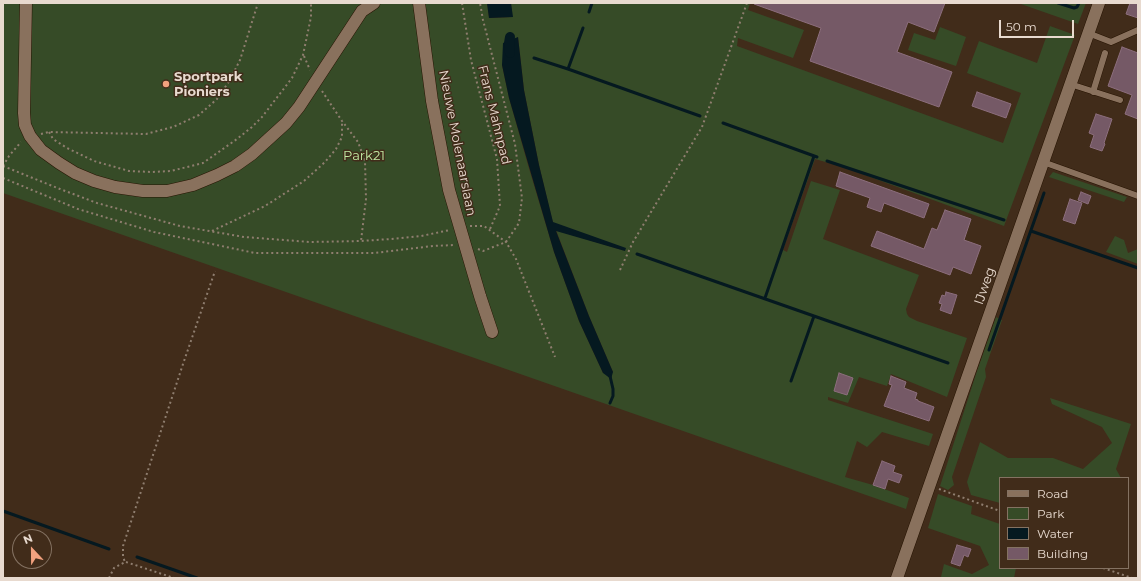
<!DOCTYPE html>
<style>
body{margin:0}
#map{position:relative;width:1141px;height:581px;overflow:hidden;background:#412c1a;font-family:Montserrat,sans-serif}
canvas{display:block}
.frame{position:absolute;inset:0;border:4px solid #e8dacf;pointer-events:none}
.legend{position:absolute;left:999px;top:477px;width:130px;height:92px;box-sizing:border-box;background:#412c1a;border:1px solid #847262;margin:0;padding:5px 7px;list-style:none;font-size:12px;color:#e8dacf}
.legend li{display:flex;align-items:center;gap:8px;height:20px}
.legend b{width:20px;border:1px solid #847262}
.north{position:absolute;left:12px;top:529px;width:40px;height:40px;box-sizing:border-box;background:#412c1a;border:1px solid #847262;border-radius:50%;rotate:338deg;font-size:11px;font-weight:700;line-height:16px;text-align:center;color:#e8dacf}
.north::after{content:'';display:block;margin:auto;width:14px;height:18px;background:#f2a17e;clip-path:polygon(50% 0,100% 100%,50% 72%,0 100%)}
.scale{position:absolute;left:999px;top:20px;width:75px;height:18px;box-sizing:border-box;border:2px solid #e8dacf;border-top:0;padding-left:5px;font-size:12px;line-height:14px;white-space:nowrap;color:#e8dacf;-webkit-text-stroke:3px #412c1a;paint-order:stroke}
</style>
<div id="map">
<canvas width="1141" height="581"></canvas>
<div class="frame"></div>
<ul class="legend">
<li><b style="height:5px;background:#89715d"></b>Road</li>
<li><b style="height:11px;background:#364b27"></b>Park</li>
<li><b style="height:11px;background:#051920"></b>Water</li>
<li><b style="height:11px;background:#755966"></b>Building</li>
</ul>
<div class="north">N</div>
<div class="scale">50 m</div>
</div>
<script>
const ctx = document.querySelector('canvas').getContext('2d');
ctx.lineJoin = 'round';
function paint(path, color) { ctx.fillStyle = color; ctx.fill(path, 'evenodd'); }
const poly = rows => new Path2D(rows.map(r => 'M' + r).join(''));
function stroke(path, color, width, dash) { ctx.strokeStyle = color; ctx.lineWidth = width; ctx.lineCap = dash ? 'butt' : 'round'; ctx.setLineDash(dash || []); ctx.stroke(path); }
function drawText(font, color, halo, rows, align = 'center') {
  ctx.font = font + ' Montserrat,sans-serif'; ctx.lineWidth = 3; ctx.setLineDash([]); ctx.textBaseline = 'middle'; ctx.strokeStyle = halo; ctx.fillStyle = color; for (const [text, x, y, turn = 0] of rows) {
    ctx.save(); ctx.translate(x, y); ctx.rotate((+turn || 0) * Math.PI / 180); ctx.textAlign = isNaN(turn) ? turn : align; if (halo) ctx.strokeText(text, 0, 0); ctx.fillText(text, 0, 0); ctx.restore();
  }
}
const green = poly([
 [3,3,487,3,489,18,512,17,511,3,750,3,748,10,804,30,793,58,738,38,737,46,1003,143,1021,93,967,73,979,41,1037,63,1050,26,1075,35,1004,226,843,167,815,159,783,250,787,252,811,181,840,190,823,239,919,275,906,309,907,314,909,317,917,321,967,338,947,397,891,374,887,386,859,377,848,403,828,397,828,400,933,434,929,446,882,432,867,447,857,441,845,477,873,485,909,498,906,509,3,193],
 [518,37,524,90,539,165,553,223,625,251,556,230,589,316,613,372,603,373,579,321,554,252,528,165,509,98,502,65],
 [1018,3,1086,3,1078,24],
 [940,27,966,37,956,66,908,50,914,33,935,40],
 [1053,172,1127,197,1124,202,1049,177],
 [1115,236,1124,240,1128,253,1138,249,1138,264,1106,252],
 [996,317,1002,320,985,369,986,377,952,477,954,485,948,490,940,486,976,374],
 [1050,398,1131,424,1116,469,1121,478,1000,478,1000,503,971,495,967,482,980,442,1008,458,1053,458,1083,469,1112,443,1102,427,1052,404],
 [938,494,972,506,971,514,1000,524,1000,568,1016,568,1014,578,944,578,941,577,944,564,972,574,989,565,980,546,928,528]
]);
const water = poly([
 [487,3,511,3,513,17,489,18],
 [518,37,524,90,539,165,553,222,626,248,625,251,556,231,589,316,613,372,611,379,603,373,579,321,554,252,509,98,502,65,503,43]
]);
const stream = poly([
 [1058,3,1074,8,1077,7,1079,3],
 [589,12,592,3],
 [534,58,568,69,700,116],
 [568,69,583,28],
 [723,123,817,157],
 [827,161,1004,220],
 [1031,231,1138,268],
 [637,254,948,363],
 [765,298,814,156],
 [989,350,1044,193],
 [610,376,613,389,613,396,610,403],
 [791,381,814,316],
 [3,511,109,549],
 [137,557,197,578]
]);
const canal = poly([
 [510,37,509,43,510,53]
]);
const building = poly([
 [754,3,945,3,934,32,908,22,897,52,952,72,939,107,810,61,821,28,754,4,754,3],
 [1130,3,1138,3,1138,18,1126,14,1130,3],
 [1122,47,1138,53,1138,119,1125,114,1132,95,1108,86,1122,47],
 [977,92,1011,104,1006,118,972,106,977,92],
 [1096,114,1112,119,1104,143,1105,144,1102,151,1090,147,1094,135,1089,133,1096,114],
 [840,172,929,204,924,218,884,203,881,212,867,207,870,198,836,186,840,172],
 [1081,192,1091,196,1088,204,1078,200,1081,192],
 [1070,199,1082,203,1075,224,1063,220,1070,199],
 [945,210,971,219,964,240,981,246,971,274,953,267,950,275,871,246,877,231,924,249,932,228,937,230,945,210],
 [946,292,957,295,951,314,940,310,942,304,939,303,942,295,945,296,946,292],
 [839,373,853,378,847,395,834,391,839,373],
 [891,376,906,382,904,388,917,393,915,399,918,400,918,401,934,407,929,421,884,406,892,385,889,384,891,376],
 [882,461,895,466,893,472,902,475,899,483,888,479,885,489,873,485,882,461],
 [957,545,971,549,968,557,964,555,960,566,951,563,957,545]
]);
const path = poly([
 [462,3,471,60,497,159,500,206,490,229],
 [304,56,310,70],
 [322,91,342,121,358,142,365,161,366,199,361,241],
 [49,132,53,139,67,148,94,161,129,171,152,172,171,171,203,163,237,139,252,127,262,117,292,78,303,55,311,17,311,3],
 [41,134,49,132,146,134,173,127,199,115,217,99,230,80,240,60,258,3],
 [3,166,60,189,97,203,180,226,244,237,310,242,361,241,391,239,421,236,450,230],
 [3,166,9,156,21,142],
 [3,178,78,209,154,232,255,253,374,253,433,246,454,245],
 [470,226,484,226,506,242,516,259,555,357],
 [212,231,265,206,304,181,325,162,336,149,342,137,342,121],
 [478,249,483,251,506,242,519,223,522,198,515,144,483,20,480,3],
 [620,270,633,242,702,127,747,3],
 [939,489,1000,511],
 [126,562,174,578],
 [1103,568,1132,578],
 [109,578,114,568,125,562,123,557,123,546,183,364,215,271]
]);
const lane = poly([
 [1088,33,1111,42,1138,30],
 [1070,84,1120,100],
 [1093,92,1105,53],
 [1043,162,1138,196]
]);
const street = poly([
 [26,3,24,113,25,125,30,136,41,150,59,163,75,173,94,181,115,187,143,191,167,191,193,185,217,175,235,166,252,154,286,123,299,107,362,11,374,3],
 [419,3,432,101,449,190,480,296,492,332]
]);
const secondary = poly([
 [897,578,1099,3]
]);
const markers = [
 [166,84,4,"#f2a17e"]
];
const poiNames = [
 ["Sportpark",174,77],
 ["Pioniers",174,92]
];
const streetNames = [
 ["Frans Mahnpad",494,115,76],
 ["Nieuwe Molenaarslaan",457,143,79],
 ["IJweg",985,286,-71]
];
const parkNames = [
 ["Park21",364,156]
];
paint(green, '#364b27');
paint(water, '#051920');
stroke(stream, '#051920', 3);
stroke(canal, '#051920', 10);
paint(building, '#755966');
stroke(building, '#8c6e7d', 1);
stroke(lane, '#271403', 7);
stroke(street, '#271403', 13);
stroke(secondary, '#271403', 13);
stroke(path, '#8f7e6f', 2, [2, 3]);
stroke(lane, '#89715d', 6);
stroke(street, '#89715d', 12);
stroke(secondary, '#89715d', 12);
for (const [x, y, r, color] of markers) { const dot = new Path2D(); dot.arc(x, y, r, 0, 2 * Math.PI); ctx.fillStyle = color; ctx.fill(dot); stroke(dot, '#412c1a', 1.5); }
drawText('bold 13px', '#e8dacf', '#412c1a', poiNames, 'left');
drawText('13px', '#e8dacf', '#412c1a', streetNames);
drawText('13px', '#c1eba4', '#412c1a', parkNames);
</script>
